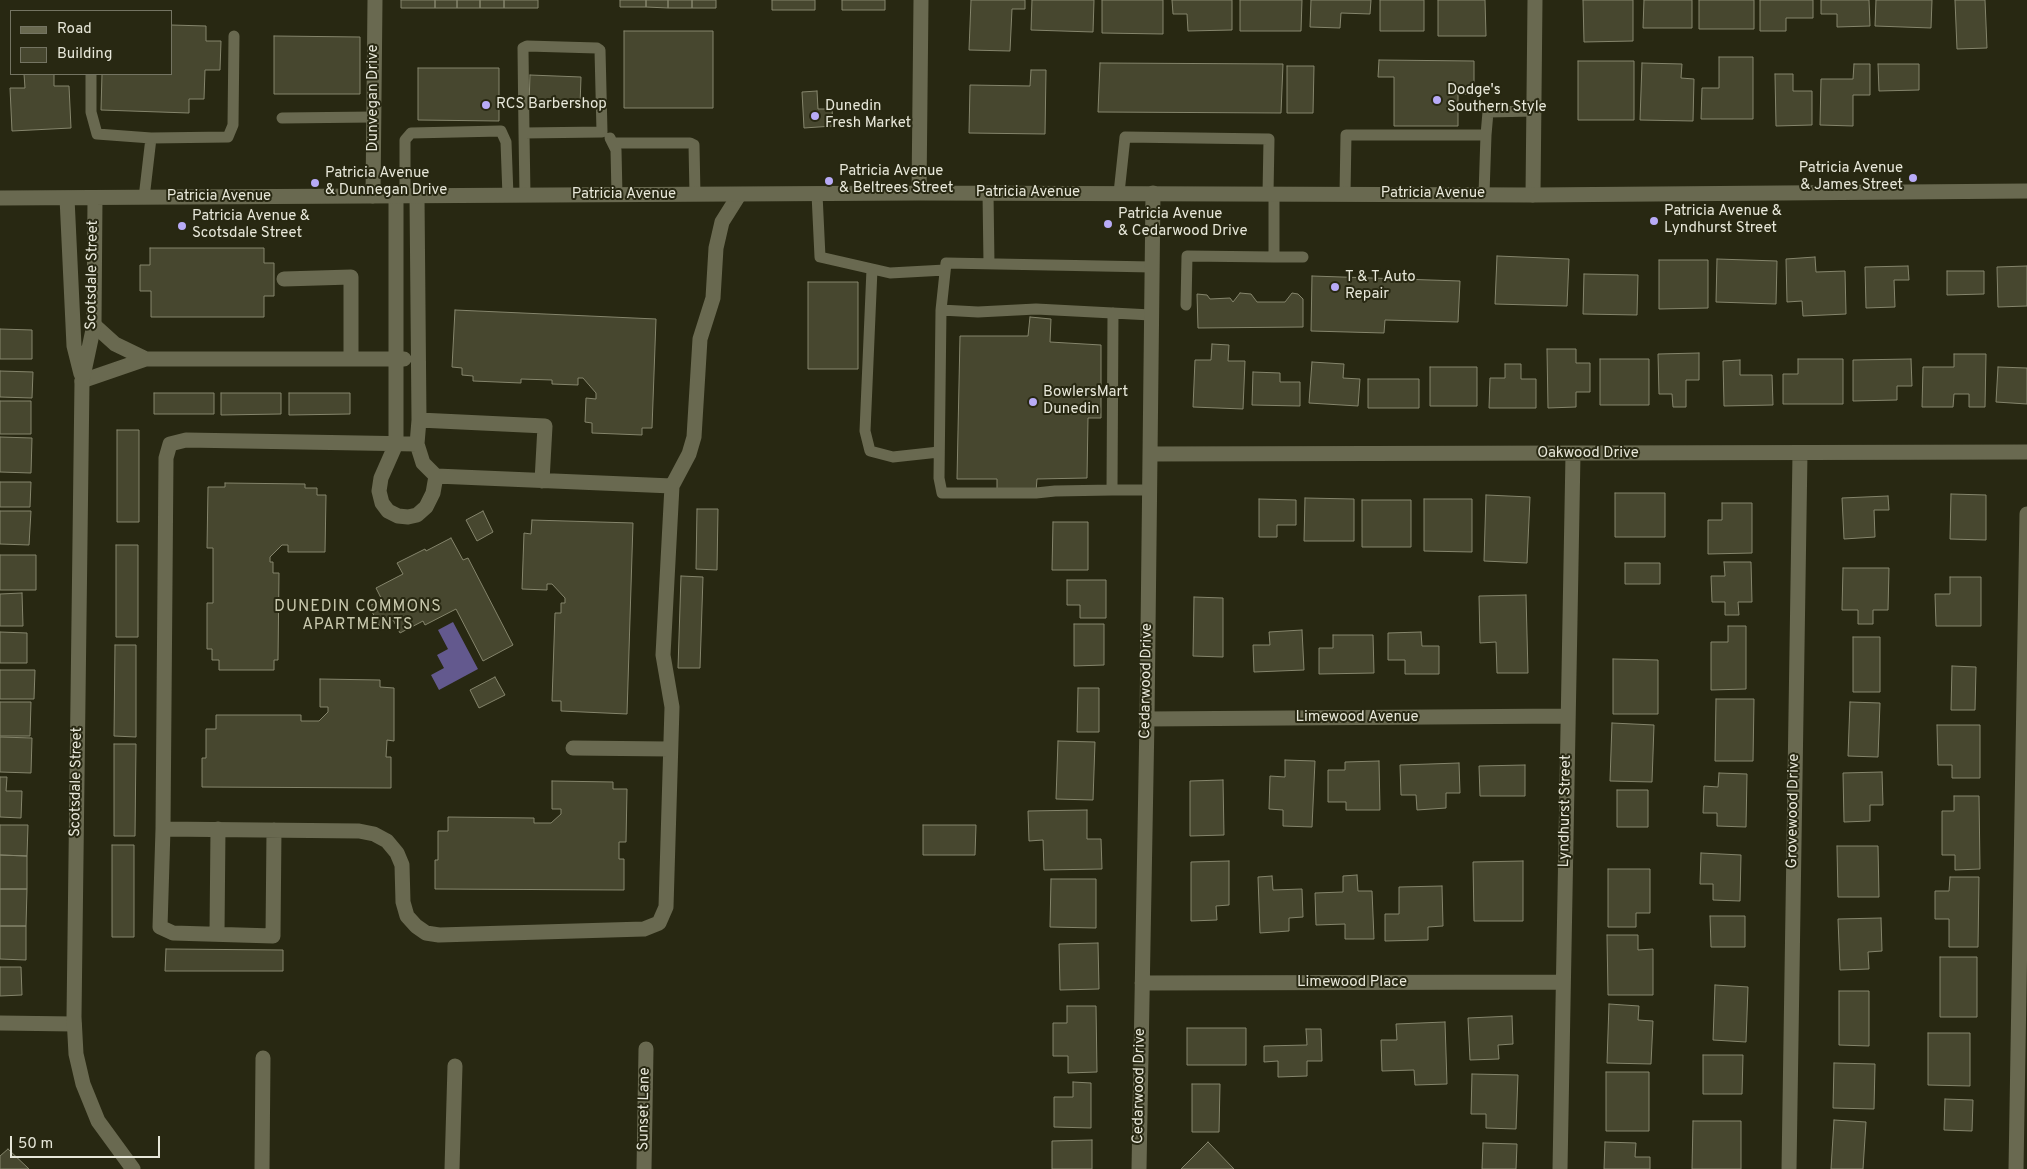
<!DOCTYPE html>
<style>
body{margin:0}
#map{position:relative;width:2027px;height:1169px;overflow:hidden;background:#282812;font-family:Overpass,sans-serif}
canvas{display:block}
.legend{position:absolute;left:10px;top:10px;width:162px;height:65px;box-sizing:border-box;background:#282812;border:1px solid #747462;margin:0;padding:6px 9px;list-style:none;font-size:15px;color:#e7e7d9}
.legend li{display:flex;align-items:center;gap:10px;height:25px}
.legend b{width:25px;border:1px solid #747462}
.scale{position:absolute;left:10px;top:1136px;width:150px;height:22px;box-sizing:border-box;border:2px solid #e7e7d9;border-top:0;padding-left:6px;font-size:15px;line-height:18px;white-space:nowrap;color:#e7e7d9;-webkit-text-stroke:4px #282812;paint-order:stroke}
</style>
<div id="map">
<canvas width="2027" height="1169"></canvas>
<ul class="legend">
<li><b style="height:6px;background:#696950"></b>Road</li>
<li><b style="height:14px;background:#47472f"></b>Building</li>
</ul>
<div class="scale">50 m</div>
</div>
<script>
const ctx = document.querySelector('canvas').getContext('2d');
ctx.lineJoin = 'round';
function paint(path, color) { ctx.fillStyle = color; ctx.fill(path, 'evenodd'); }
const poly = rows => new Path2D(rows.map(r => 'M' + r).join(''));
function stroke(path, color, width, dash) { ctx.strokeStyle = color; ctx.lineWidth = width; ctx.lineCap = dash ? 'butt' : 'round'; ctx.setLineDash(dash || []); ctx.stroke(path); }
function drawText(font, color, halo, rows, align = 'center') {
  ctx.font = font + ' Overpass,sans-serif'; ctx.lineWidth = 4; ctx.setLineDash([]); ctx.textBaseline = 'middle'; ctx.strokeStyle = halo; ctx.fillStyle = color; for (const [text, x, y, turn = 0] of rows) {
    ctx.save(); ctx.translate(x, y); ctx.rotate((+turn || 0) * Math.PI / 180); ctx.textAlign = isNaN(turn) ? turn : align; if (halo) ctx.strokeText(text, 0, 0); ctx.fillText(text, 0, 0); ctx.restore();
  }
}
const water = poly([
 [453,622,478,669,439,690,431,675,444,668,437,655,448,649,438,630]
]);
const building = poly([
 [401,0,435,0,435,8,401,8,401,0],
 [435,0,457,0,457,8,435,8,435,0],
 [457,0,480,0,480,8,457,8,457,0],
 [480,0,504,0,504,8,480,8,480,0],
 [504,0,538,0,538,8,504,8,504,0],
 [620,0,646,0,646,7,620,7,620,0],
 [646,0,668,0,668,8,646,7,646,0],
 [668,0,692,0,692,8,668,8,668,0],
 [692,0,716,0,716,8,692,8,692,0],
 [772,0,815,0,815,10,772,10,772,0],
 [842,0,885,0,885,10,842,10,842,0],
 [971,0,1025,0,1025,9,1012,9,1010,51,969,50,971,0],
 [1032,0,1094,0,1093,32,1031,30,1032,0],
 [1102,0,1163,0,1163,34,1102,33,1102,0],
 [1172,0,1232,0,1232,30,1188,31,1187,14,1173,14,1172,0],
 [1240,0,1302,0,1301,31,1240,31,1240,0],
 [1311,0,1371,0,1370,14,1341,13,1340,28,1310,27,1311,0],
 [1380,0,1424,0,1424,31,1380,31,1380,0],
 [1438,0,1485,0,1486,36,1438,36,1438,0],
 [1583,0,1633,0,1633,41,1584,42,1583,0],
 [1644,0,1692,0,1692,28,1643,28,1644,0],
 [1699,0,1754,0,1754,29,1699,29,1699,0],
 [1760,0,1813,0,1813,18,1786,18,1786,31,1760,31,1760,0],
 [1821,0,1869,0,1870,26,1837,27,1837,14,1821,14,1821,0],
 [1876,0,1932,0,1931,28,1875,26,1876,0],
 [1955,0,1985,0,1987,48,1957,49,1955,0],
 [171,25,206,26,206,41,221,41,220,70,205,70,204,99,189,99,189,113,101,110,102,74,171,74,171,25],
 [624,31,713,31,713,108,624,108,624,31],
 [274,36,360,37,360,94,274,94,274,36],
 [1719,57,1753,57,1753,119,1701,119,1702,88,1719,88,1719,57],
 [1379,60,1474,61,1474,94,1458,94,1458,126,1394,126,1394,77,1378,77,1379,60],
 [1578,61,1634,61,1634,120,1578,120,1578,61],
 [1100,63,1283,64,1281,113,1098,112,1100,63],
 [1642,63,1682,64,1681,78,1694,79,1693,121,1640,120,1642,63],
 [1854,64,1870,64,1870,95,1853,95,1853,126,1820,125,1821,79,1853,79,1854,64],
 [1878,64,1919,64,1919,90,1879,91,1878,64],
 [1287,66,1314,66,1313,113,1287,113,1287,66],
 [418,68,499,68,499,121,418,120,418,68],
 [1031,70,1046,70,1045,134,969,133,970,85,1030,86,1031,70],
 [24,74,54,74,54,86,69,86,71,128,12,131,10,88,25,88,24,74],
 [1775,74,1793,74,1793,91,1812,91,1812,125,1776,126,1775,74],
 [530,75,581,77,580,106,529,105,530,75],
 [817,91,818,109,832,109,833,126,804,128,802,92,817,91],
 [150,248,264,248,264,263,274,263,274,296,264,296,264,317,151,317,151,291,140,291,140,265,150,265,150,248],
 [1497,256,1569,259,1567,306,1495,304,1497,256],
 [1815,257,1816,272,1845,271,1846,314,1803,316,1802,301,1787,302,1786,259,1815,257],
 [1717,259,1777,261,1776,304,1716,302,1717,259],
 [1659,260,1708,260,1708,308,1659,309,1659,260],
 [1908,266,1909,280,1894,280,1895,307,1866,308,1865,267,1908,266],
 [2027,266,2027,306,1998,307,1997,267,2027,266],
 [1947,271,1984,271,1984,294,1947,295,1947,271],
 [1584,274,1638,275,1637,315,1583,314,1584,274],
 [1312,276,1460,281,1458,322,1385,320,1384,333,1311,331,1312,276],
 [808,282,858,282,858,369,808,369,808,282],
 [1240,293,1251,294,1257,302,1285,302,1292,293,1298,294,1303,299,1303,327,1198,328,1197,294,1207,295,1210,299,1230,298,1233,302,1240,293],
 [455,310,656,319,652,428,642,428,642,435,592,433,592,423,585,422,586,398,596,399,596,393,583,378,578,378,578,385,552,384,552,380,521,379,521,383,473,381,473,376,462,375,462,368,452,367,455,310],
 [1030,317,1051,319,1050,342,1101,345,1101,418,1088,418,1087,478,1037,479,1036,492,997,490,997,479,957,479,960,336,1028,336,1030,317],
 [0,329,32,330,32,359,0,359,0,329],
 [1212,344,1229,345,1228,361,1245,361,1243,409,1193,407,1195,360,1211,360,1212,344],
 [1547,349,1576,349,1576,363,1590,363,1590,392,1576,392,1576,407,1548,408,1547,349],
 [1699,353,1699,380,1686,380,1686,407,1673,407,1672,394,1659,394,1658,354,1699,353],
 [1954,354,1986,354,1985,407,1969,407,1969,394,1954,394,1953,407,1922,407,1923,367,1954,367,1954,354],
 [1600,359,1649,359,1649,405,1600,405,1600,359],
 [1798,359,1843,359,1843,404,1783,404,1783,374,1798,374,1798,359],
 [1911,359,1912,386,1897,386,1897,400,1853,401,1853,360,1911,359],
 [1740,360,1740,375,1772,375,1773,405,1724,406,1723,361,1740,360],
 [1312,362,1344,364,1343,378,1360,379,1358,406,1309,403,1312,362],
 [1505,364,1521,364,1521,379,1536,379,1536,408,1489,408,1490,378,1505,378,1505,364],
 [1430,367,1477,367,1477,406,1430,406,1430,367],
 [1998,367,2027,368,2027,404,1996,402,1998,367],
 [0,371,33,372,32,398,0,397,0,371],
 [1253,372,1280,373,1280,382,1300,382,1300,406,1252,405,1253,372],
 [1368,379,1419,379,1419,408,1368,408,1368,379],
 [154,393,214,393,214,414,154,414,154,393],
 [221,393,281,393,281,414,221,415,221,393],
 [289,393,350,393,350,414,289,415,289,393],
 [0,401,31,401,31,434,0,434,0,401],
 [117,430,139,430,139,522,117,522,117,430],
 [0,437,32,438,31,473,0,472,0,437],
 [0,482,31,482,30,507,0,507,0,482],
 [225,483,305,484,305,488,317,488,317,495,326,495,325,552,288,552,288,545,282,545,270,557,270,562,273,562,273,573,279,573,278,660,274,660,274,670,219,670,219,660,212,660,212,649,207,649,207,603,213,603,213,548,207,548,208,487,225,487,225,483],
 [1615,493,1665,493,1665,537,1615,537,1615,493],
 [1951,494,1986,495,1986,540,1950,539,1951,494],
 [1486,495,1530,497,1527,563,1484,561,1486,495],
 [1888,496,1889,510,1874,510,1875,537,1844,539,1842,498,1888,496],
 [1305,498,1354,499,1354,541,1304,541,1305,498],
 [1259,499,1296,500,1296,525,1277,525,1277,537,1259,537,1259,499],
 [1424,499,1472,499,1472,552,1424,551,1424,499],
 [1362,500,1411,500,1411,547,1362,547,1362,500],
 [1722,503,1752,503,1752,553,1708,554,1708,520,1722,520,1722,503],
 [697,509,718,509,717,570,696,569,697,509],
 [0,511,31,511,29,545,0,544,0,511],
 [483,511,493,532,477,541,466,520,483,511],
 [532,520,633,523,627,714,561,711,561,701,552,701,555,613,561,613,561,603,565,603,565,598,552,584,547,584,547,590,522,589,524,533,531,534,532,520],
 [1053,522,1088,522,1088,570,1052,570,1053,522],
 [451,538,463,560,468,558,513,645,483,661,456,609,425,625,423,621,400,633,393,620,380,627,369,606,382,600,376,588,403,574,397,563,425,549,426,551,451,538],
 [116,545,138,545,138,637,116,637,116,545],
 [0,555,36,555,36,590,0,590,0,555],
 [1724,562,1751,562,1752,602,1738,602,1739,615,1725,615,1725,602,1712,602,1711,576,1725,576,1724,562],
 [1625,563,1660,563,1660,584,1625,584,1625,563],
 [1843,568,1889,568,1888,610,1873,610,1873,624,1858,624,1858,610,1842,610,1843,568],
 [681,576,703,577,700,668,678,668,681,576],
 [1950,577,1981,577,1981,626,1936,626,1935,594,1950,594,1950,577],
 [1067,580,1106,580,1106,618,1080,618,1080,605,1067,605,1067,580],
 [22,593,23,626,0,626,0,594,22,593],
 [1526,595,1528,673,1497,673,1496,642,1480,643,1479,596,1526,595],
 [1194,597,1223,598,1223,657,1193,656,1194,597],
 [1074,624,1104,624,1104,665,1074,666,1074,624],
 [1728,626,1746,626,1746,689,1711,690,1711,642,1728,642,1728,626],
 [1302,630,1304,670,1254,672,1253,645,1270,645,1269,632,1302,630],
 [0,632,27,633,27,663,0,663,0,632],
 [1421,632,1422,646,1439,646,1439,674,1405,674,1405,660,1388,660,1388,633,1421,632],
 [1333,635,1373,635,1374,673,1319,674,1319,648,1333,648,1333,635],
 [1853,637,1880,637,1880,692,1853,692,1853,637],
 [115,645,136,645,136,737,114,736,115,645],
 [1613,659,1658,660,1658,714,1613,714,1613,659],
 [1952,666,1976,667,1975,710,1951,710,1952,666],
 [0,670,35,670,34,699,0,699,0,670],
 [495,677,505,695,479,708,470,690,495,677],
 [320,679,380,680,380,687,394,688,394,741,387,740,386,757,391,757,391,788,202,787,202,758,206,758,206,729,216,729,216,715,301,715,301,721,319,721,328,712,328,707,320,707,320,679],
 [1078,688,1099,688,1099,732,1077,732,1078,688],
 [1716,699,1754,699,1753,761,1715,761,1716,699],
 [0,702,31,702,30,736,0,736,0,702],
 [1850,702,1880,703,1878,757,1848,756,1850,702],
 [1612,723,1654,725,1652,782,1610,781,1612,723],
 [1937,725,1980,725,1980,778,1952,778,1952,765,1938,765,1937,725],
 [0,737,32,738,31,773,0,772,0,737],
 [1058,741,1095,742,1093,800,1056,799,1058,741],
 [114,744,136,744,135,836,114,836,114,744],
 [1285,760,1315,761,1312,827,1283,826,1283,810,1269,809,1270,776,1285,777,1285,760],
 [1379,761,1380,810,1346,810,1346,802,1328,802,1328,770,1345,770,1345,762,1379,761],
 [1459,763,1460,793,1446,793,1446,808,1417,810,1416,795,1401,795,1400,765,1459,763],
 [1525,765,1525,796,1480,796,1479,766,1525,765],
 [1882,772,1883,805,1870,805,1870,821,1844,822,1843,773,1882,772],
 [1719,773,1747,774,1746,827,1717,826,1717,813,1703,813,1704,786,1718,787,1719,773],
 [0,777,7,777,6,791,22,791,21,818,0,817,0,777],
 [1223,780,1224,835,1190,836,1190,781,1223,780],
 [552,781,613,782,613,789,627,789,626,842,619,842,619,859,624,859,624,890,435,889,435,860,438,860,438,831,448,831,448,817,534,818,534,823,551,823,561,814,561,809,552,809,552,781],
 [1617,790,1648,790,1648,827,1617,827,1617,790],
 [1954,796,1979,796,1980,869,1955,870,1955,855,1942,855,1942,811,1954,811,1954,796],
 [1087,810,1087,839,1101,839,1102,869,1044,870,1043,840,1029,841,1028,811,1087,810],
 [0,825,28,825,27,856,0,855,0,825],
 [923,825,976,825,975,855,923,855,923,825],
 [112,845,134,845,134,937,112,937,112,845],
 [1837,846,1878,846,1879,897,1838,897,1837,846],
 [1701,853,1741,855,1740,901,1713,900,1713,884,1700,884,1701,853],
 [0,855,27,856,27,889,0,889,0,855],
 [1229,861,1229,905,1216,906,1217,920,1191,921,1191,862,1229,861],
 [1523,861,1523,921,1474,921,1473,862,1523,861],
 [1608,869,1650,869,1650,913,1636,913,1636,927,1608,927,1608,869],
 [1357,875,1358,891,1372,891,1374,939,1345,939,1345,924,1316,925,1315,893,1343,892,1343,876,1357,875],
 [1272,876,1273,890,1302,889,1303,917,1289,918,1289,931,1260,933,1258,877,1272,876],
 [1950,877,1979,877,1978,947,1949,947,1949,919,1935,919,1935,891,1949,891,1950,877],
 [1051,879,1096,879,1096,928,1050,927,1051,879],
 [1442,886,1443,926,1428,927,1428,940,1385,941,1385,914,1399,914,1399,887,1442,886],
 [0,889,27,889,26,926,0,926,0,889],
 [1710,916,1745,916,1745,947,1711,947,1710,916],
 [1881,918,1882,951,1868,952,1869,969,1840,970,1838,919,1881,918],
 [0,926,26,926,26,960,0,959,0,926],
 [1607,935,1638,935,1638,950,1653,949,1653,995,1608,995,1607,935],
 [1098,943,1099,989,1060,990,1059,944,1098,943],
 [166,949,283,950,283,971,165,971,166,949],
 [1940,957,1977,957,1977,1017,1940,1017,1940,957],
 [0,967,21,967,22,995,0,996,0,967],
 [1715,985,1748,987,1746,1042,1713,1040,1715,985],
 [1839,991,1869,991,1869,1046,1839,1045,1839,991],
 [1609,1004,1639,1006,1638,1020,1653,1021,1651,1064,1607,1063,1609,1004],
 [1067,1006,1096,1006,1097,1072,1068,1073,1068,1056,1053,1056,1053,1023,1067,1023,1067,1006],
 [1512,1016,1513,1044,1498,1045,1499,1059,1470,1060,1468,1018,1512,1016],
 [1445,1022,1447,1084,1415,1085,1414,1070,1382,1071,1381,1040,1397,1040,1396,1024,1445,1022],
 [1187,1028,1246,1028,1246,1065,1187,1065,1187,1028],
 [1306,1029,1321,1029,1322,1061,1307,1061,1307,1076,1278,1077,1278,1061,1264,1062,1264,1046,1307,1045,1306,1029],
 [1928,1033,1970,1033,1970,1086,1928,1085,1928,1033],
 [1703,1055,1743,1055,1742,1094,1703,1094,1703,1055],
 [1834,1063,1875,1064,1874,1109,1833,1108,1834,1063],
 [1606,1072,1649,1072,1649,1131,1606,1131,1606,1072],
 [1472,1074,1518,1075,1516,1129,1486,1128,1486,1114,1471,1114,1472,1074],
 [1073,1082,1091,1083,1091,1128,1054,1127,1054,1097,1073,1097,1073,1082],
 [1192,1084,1220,1084,1219,1132,1192,1132,1192,1084],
 [1945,1099,1973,1100,1972,1131,1944,1130,1945,1099],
 [1834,1120,1866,1122,1863,1169,1831,1169,1834,1120],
 [1693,1121,1741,1121,1741,1169,1692,1169,1693,1121],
 [1092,1140,1092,1169,1052,1169,1052,1141,1092,1140],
 [1208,1142,1234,1169,1181,1169,1208,1142],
 [1605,1142,1636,1143,1635,1157,1650,1157,1650,1169,1604,1169,1605,1142],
 [1483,1143,1517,1144,1516,1169,1482,1169,1483,1143],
 [8,1149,29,1169,0,1169,0,1156,8,1149]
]);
const lane = poly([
 [91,74,91,112,97,134,151,138],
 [282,118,374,117],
 [524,133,602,132,600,50,597,48,527,46,523,48,524,133,525,195],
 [1486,135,1488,112,1534,111],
 [610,138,616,150,617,195],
 [614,143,690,143,694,145,695,195],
 [988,193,989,264],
 [1119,193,1125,137,1269,139,1268,194],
 [817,194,820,257,890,273,945,270],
 [1345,194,1346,135,1486,135,1484,194],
 [405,196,405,140,411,133,501,131,506,142,508,196],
 [144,198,151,138,228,137,233,125,234,36],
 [1274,257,1303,257],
 [872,269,865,431,870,451,893,457,939,452],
 [1186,305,1187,256,1274,257,1274,194],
 [941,310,939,478,942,493,1036,493,1055,491,1112,490],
 [1113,313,1112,490,1149,490],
 [1151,315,1036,309,978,312,941,310,946,263,1152,267]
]);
const street = poly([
 [1533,195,1535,0],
 [373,196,375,0],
 [396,196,396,444,381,478,379,491,382,503,388,511,398,516,408,517,417,515,426,507,433,493,436,476],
 [417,196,419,420,417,444,423,463,436,476,672,486],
 [284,279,351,277,351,359],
 [94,325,115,344,146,359],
 [82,381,146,359,404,359],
 [419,420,545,426,542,481],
 [417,444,186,440,170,444,166,458,163,829,359,831,374,834,387,841,397,853,402,865,403,902,407,916,416,926,426,933,439,935,644,929,659,923,666,907,672,707,663,655,672,486,689,454,694,437,700,339,713,298,716,248,722,222,739,195],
 [1150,454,2027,452],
 [1147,719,1568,716],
 [573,748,669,749],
 [163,829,160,927,173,933,273,936,274,830],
 [217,934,218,829],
 [1142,983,1563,982],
 [0,1023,74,1024],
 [262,1169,263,1058],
 [452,1169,455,1066],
 [644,1169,646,1049],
 [1139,1169,1147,719,1153,193],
 [1560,1169,1573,454],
 [1789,1169,1800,453],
 [2016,1169,2027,514]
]);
const secondary = poly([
 [919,193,921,0],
 [0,198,919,193,1533,195,2027,191],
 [67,198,74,346,81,374],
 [95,198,94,325,82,381,74,1017,76,1054,83,1084,98,1121,133,1169]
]);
const markers = [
 [1437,100,5,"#b8abf7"],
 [486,105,5,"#b8abf7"],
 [815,116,5,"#b8abf7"],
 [1913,178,5,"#b8abf7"],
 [829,181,5,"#b8abf7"],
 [315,183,5,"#b8abf7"],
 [1654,221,5,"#b8abf7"],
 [1108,224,5,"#b8abf7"],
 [182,226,5,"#b8abf7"],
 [1335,287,5,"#b8abf7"],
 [1033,402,5,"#b8abf7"]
];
const poiNames = [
 ["Dodge's",1447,91],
 ["Southern Style",1447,108],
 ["RCS Barbershop",496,105],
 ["Dunedin",825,107],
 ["Fresh Market",825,124],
 ["Patricia Avenue",1903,169,"right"],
 ["& James Street",1903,186,"right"],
 ["Patricia Avenue",839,172],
 ["& Beltrees Street",839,189],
 ["Patricia Avenue",325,174],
 ["& Dunnegan Drive",325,191],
 ["Patricia Avenue &",1664,212],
 ["Lyndhurst Street",1664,229],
 ["Patricia Avenue",1118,215],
 ["& Cedarwood Drive",1118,232],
 ["Patricia Avenue &",192,217],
 ["Scotsdale Street",192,234],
 ["T & T Auto",1345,278],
 ["Repair",1345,295],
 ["BowlersMart",1043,393],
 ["Dunedin",1043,410]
];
const streetNames = [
 ["Dunvegan Drive",374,98,-90],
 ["Patricia Avenue",1028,193],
 ["Patricia Avenue",1433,194],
 ["Patricia Avenue",624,195],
 ["Patricia Avenue",219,197],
 ["Scotsdale Street",93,275,-89],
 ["Oakwood Drive",1588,454],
 ["Cedarwood Drive",1147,681,-89],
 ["Limewood Avenue",1357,718],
 ["Scotsdale Street",77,782,-89],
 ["Lyndhurst Street",1566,811,-89],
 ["Grovewood Drive",1794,811,-89],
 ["Limewood Place",1352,983],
 ["Cedarwood Drive",1140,1086,-89],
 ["Sunset Lane",645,1109,-89]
];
const neighbourhoodNames = [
 ["DUNEDIN COMMONS",358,608],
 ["APARTMENTS",358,626]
];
paint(water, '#63598e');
paint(building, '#47472f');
stroke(building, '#85856c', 1);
stroke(lane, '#696950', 11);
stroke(street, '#696950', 15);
stroke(secondary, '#696950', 15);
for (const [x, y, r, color] of markers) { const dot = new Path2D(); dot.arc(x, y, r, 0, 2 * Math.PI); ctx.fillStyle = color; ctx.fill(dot); stroke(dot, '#282812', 2); }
drawText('15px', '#e7e7d9', '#282812', poiNames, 'left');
drawText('15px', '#e7e7d9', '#282812', streetNames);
ctx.letterSpacing = '1px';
drawText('16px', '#c8c8ad', '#282812', neighbourhoodNames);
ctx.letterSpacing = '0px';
</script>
